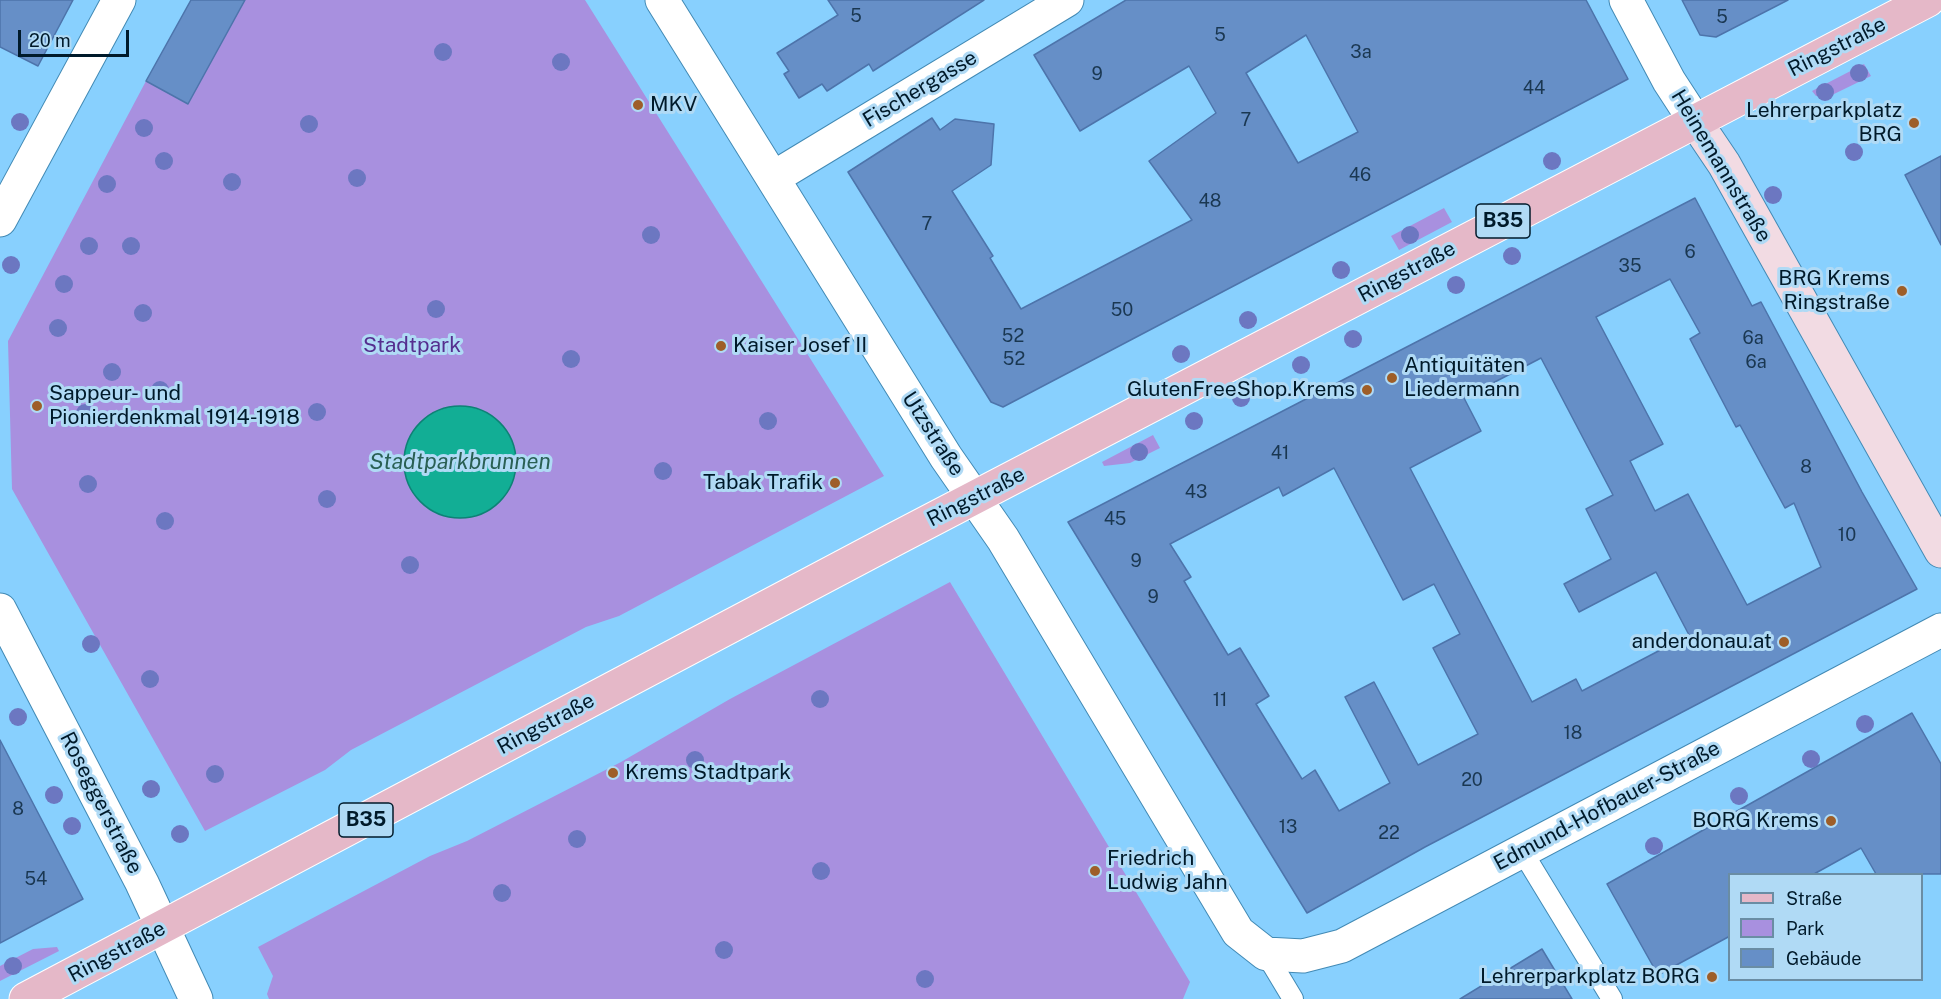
<!DOCTYPE html>
<meta charset="utf-8">
<style>
body{margin:0}
#map{position:relative;width:1941px;height:999px;overflow:hidden;background:#88d0fe;font-family:"Public Sans",sans-serif}
canvas{display:block}
.legend{position:absolute;left:1728px;top:873px;width:195px;height:108px;box-sizing:border-box;background:#b0daf5;border:2px solid #6a8da4;margin:0;padding:8px 10px;list-style:none;font-size:18px;color:#001a2a}
.legend li{display:flex;align-items:center;gap:12px;height:30px}
.legend b{width:30px;border:2px solid #6a8da4}
.scale{position:absolute;left:18px;top:30px;width:111px;height:27px;box-sizing:border-box;border:3px solid #001a2a;border-top:0;padding-left:8px;font-size:18px;line-height:21px;white-space:nowrap;color:#001a2a;-webkit-text-stroke:4px #b0daf5;paint-order:stroke}
</style>
<div id="map">
<canvas width="1941" height="999"></canvas>
<ul class="legend">
<li><b style="height:8px;background:#e5b8c8"></b>Straße</li>
<li><b style="height:16px;background:#a890df"></b>Park</li>
<li><b style="height:16px;background:#668fc7"></b>Gebäude</li>
</ul>
<div class="scale">20 m</div>
</div>
<script>
const ctx = document.querySelector('canvas').getContext('2d');
ctx.lineJoin = 'round';
function paint(path, color) { ctx.fillStyle = color; ctx.fill(path, 'evenodd'); }
const poly = rows => new Path2D(rows.map(r => 'M' + r).join(''));
function stroke(path, color, width, dash) { ctx.strokeStyle = color; ctx.lineWidth = width; ctx.lineCap = dash ? 'butt' : 'round'; ctx.setLineDash(dash || []); ctx.stroke(path); }
function drawText(font, color, halo, rows, align = 'center') {
  ctx.font = font + ' "Public Sans",sans-serif'; ctx.lineWidth = 6; ctx.setLineDash([]); ctx.textBaseline = 'middle'; ctx.strokeStyle = halo; ctx.fillStyle = color; for (const [text, x, y, turn = 0] of rows) {
    ctx.save(); ctx.translate(x, y); ctx.rotate((+turn || 0) * Math.PI / 180); ctx.textAlign = isNaN(turn) ? turn : align; if (halo) ctx.strokeText(text, 0, 0); ctx.fillText(text, 0, 0); ctx.restore();
  }
}
const green = poly([
 [227,0,585,0,884,476,619,616,586,627,351,750,325,770,205,831,12,489,8,341,146,81,188,104],
 [1864,64,1871,76,1832,95,1816,96,1812,91],
 [1444,208,1452,222,1399,250,1391,236],
 [1153,435,1160,448,1130,463,1104,466,1102,462],
 [950,582,1190,982,1183,999,269,999,267,994,273,976,258,947,430,856,467,841,621,762,730,699],
 [57,947,59,951,0,981,0,966,33,949]
]);
const water = poly([
 '404 462a56 56 0 1 1 112 0a56 56 0 1 1-112 0Z'
]);
const building = poly([
 [0,0,73,0,38,66,0,47,0,0],
 [191,0,245,0,188,104,146,81,191,0],
 [828,0,984,0,873,71,869,64,827,91,822,84,799,98,784,74,789,71,777,53,838,15,828,0],
 [1126,0,1586,0,1628,79,1003,407,991,402,848,172,932,118,940,130,955,119,994,124,991,165,952,191,993,256,990,258,1021,309,1192,220,1149,161,1216,113,1189,66,1080,131,1034,55,1126,0],
 [1306,35,1358,132,1298,163,1246,73,1306,35],
 [1682,0,1788,0,1716,37,1700,35,1682,0],
 [1941,156,1941,245,1905,175,1941,156],
 [1695,198,1752,306,1761,302,1862,492,1917,589,1425,847,1307,913,1068,522,1695,198],
 [1670,279,1700,333,1690,339,1736,427,1740,425,1785,508,1794,503,1821,567,1747,605,1688,494,1655,511,1630,461,1663,444,1596,317,1670,279],
 [1541,358,1613,495,1586,509,1611,559,1564,584,1579,612,1656,572,1689,635,1582,691,1576,679,1532,702,1410,468,1481,431,1464,398,1541,358],
 [1334,468,1403,600,1434,584,1460,634,1433,648,1478,734,1418,765,1374,682,1345,697,1390,783,1339,811,1315,770,1302,779,1256,704,1269,696,1240,648,1228,655,1184,581,1191,577,1170,544,1279,487,1283,496,1334,468],
 [1912,713,1941,764,1941,874,1876,874,1861,848,1814,874,1730,874,1730,936,1658,975,1607,884,1912,713],
 [0,740,83,899,0,943,0,740],
 [1542,949,1572,999,1460,999,1542,949]
]);
const lane = poly([
 [1522,851,1612,999],
 [1266,954,1293,999]
]);
const street = poly([
 [662,0,946,457,1003,539,1238,932,1266,954,1303,956,1342,946,1941,630],
 [1626,0,1669,81,1695,121],
 [773,178,1067,0],
 [0,220,119,0],
 [0,610,142,883,196,999]
]);
const secondary = poly([
 [1695,121,1724,164,1941,551]
]);
const primary = poly([
 [26,999,897,538,1928,0]
]);
const trees = [
 [443,52],
 [561,62],
 [1859,73],
 [1825,92],
 [20,122],
 [309,124],
 [144,128],
 [1854,152],
 [164,161],
 [1552,161],
 [357,178],
 [232,182],
 [107,184],
 [1773,195],
 [651,235],
 [1410,235],
 [89,246],
 [131,246],
 [1512,256],
 [11,265],
 [1341,270],
 [64,284],
 [1456,285],
 [436,309],
 [143,313],
 [1248,320],
 [58,328],
 [1353,339],
 [1181,354],
 [571,359],
 [1301,365],
 [112,372],
 [160,390],
 [1241,398],
 [317,412],
 [85,413],
 [768,421],
 [1194,421],
 [1139,452],
 [663,471],
 [88,484],
 [327,499],
 [165,521],
 [410,565],
 [91,644],
 [150,679],
 [820,699],
 [18,717],
 [1865,724],
 [1811,759],
 [695,760],
 [215,774],
 [151,789],
 [54,795],
 [1739,796],
 [72,826],
 [180,834],
 [577,839],
 [1654,846],
 [821,871],
 [502,893],
 [724,950],
 [13,966],
 [925,979]
];
const markers = [
 [638,105,6,"#9e5e28"],
 [1914,123,6,"#9e5e28"],
 [1902,291,6,"#9e5e28"],
 [721,346,6,"#9e5e28"],
 [1392,378,6,"#9e5e28"],
 [1367,390,6,"#9e5e28"],
 [37,406,6,"#9e5e28"],
 [835,483,6,"#9e5e28"],
 [1784,642,6,"#9e5e28"],
 [613,773,6,"#9e5e28"],
 [1831,821,6,"#9e5e28"],
 [1095,871,6,"#9e5e28"],
 [1712,977,6,"#9e5e28"]
];
const numberNames = [
 ["5",856,16],
 ["5",1722,17],
 ["5",1220,35],
 ["3a",1361,52],
 ["9",1097,74],
 ["44",1534,88],
 ["7",1246,120],
 ["46",1360,175],
 ["48",1210,201],
 ["7",927,224],
 ["6",1690,252],
 ["35",1630,266],
 ["50",1122,310],
 ["52",1013,336],
 ["6a",1753,338],
 ["52",1014,359],
 ["6a",1756,362],
 ["41",1280,453],
 ["8",1806,467],
 ["43",1196,492],
 ["45",1115,519],
 ["10",1847,535],
 ["9",1136,561],
 ["9",1153,597],
 ["11",1220,700],
 ["18",1573,733],
 ["20",1472,780],
 ["8",18,809],
 ["13",1288,827],
 ["22",1389,833],
 ["54",36,879]
];
const shields = [
 [1503,221,54],
 [366,820,54]
];
const shieldNames = [
 ["B35",1503,221],
 ["B35",366,820]
];
const streetNames = [
 ["Ringstraße",1837,47,-27],
 ["Fischergasse",920,89,-31],
 ["Heinemannstraße",1721,166,59],
 ["Ringstraße",1407,272,-28],
 ["Utzstraße",933,434,57],
 ["Ringstraße",976,497,-27],
 ["Ringstraße",546,724,-28],
 ["Roseggerstraße",101,803,63],
 ["Edmund-Hofbauer-Straße",1607,806,-28],
 ["Ringstraße",117,952,-28]
];
const poiNames = [
 ["MKV",650,105,"left"],
 ["Lehrerparkplatz",1902,111],
 ["BRG",1902,135],
 ["BRG Krems",1890,279],
 ["Ringstraße",1890,303],
 ["Kaiser Josef II",733,346,"left"],
 ["Antiquitäten",1404,366,"left"],
 ["Liedermann",1404,390,"left"],
 ["GlutenFreeShop.Krems",1355,390],
 ["Sappeur- und",49,394,"left"],
 ["Pionierdenkmal 1914-1918",49,418,"left"],
 ["Tabak Trafik",823,483],
 ["anderdonau.at",1772,642],
 ["Krems Stadtpark",625,773,"left"],
 ["BORG Krems",1819,821],
 ["Friedrich",1107,859,"left"],
 ["Ludwig Jahn",1107,883,"left"],
 ["Lehrerparkplatz BORG",1700,977]
];
const parkNames = [
 ["Stadtpark",412,346]
];
const waterNames = [
 ["Stadtparkbrunnen",460,462]
];
paint(green, '#a890df');
paint(water, '#12ae95');
stroke(water, '#0d8275', 1.5);
paint(building, '#668fc7');
stroke(building, '#4d74ab', 1.5);
stroke(lane, '#428ab5', 22);
stroke(street, '#428ab5', 35);
stroke(secondary, '#428ab5', 35);
stroke(primary, '#fff', 35);
stroke(lane, '#fff', 20);
stroke(street, '#fff', 33);
stroke(secondary, '#f2dbe3', 33);
stroke(primary, '#e5b8c8', 33);
ctx.fillStyle = '#6c77c1';
for (const [x, y] of trees) { ctx.beginPath(); ctx.arc(x, y, 9, 0, 2 * Math.PI); ctx.fill(); }
for (const [x, y, r, color] of markers) { const dot = new Path2D(); dot.arc(x, y, r, 0, 2 * Math.PI); ctx.fillStyle = color; ctx.fill(dot); stroke(dot, '#b0daf5', 2); }
drawText('18px', '#1a3751', null, numberNames);
for (const [x, y, w] of shields) { const box = new Path2D(); box.roundRect(x - w / 2, y - 17, w, 34, 4.5); ctx.fillStyle = '#b0daf5'; ctx.fill(box); stroke(box, '#001a2a', 1.5); }
drawText('bold 20px', '#001a2a', null, shieldNames);
drawText('21px', '#001a2a', '#b0daf5', streetNames);
drawText('21px', '#001a2a', '#b0daf5', poiNames, 'right');
drawText('21px', '#552e8f', '#b0daf5', parkNames);
drawText('italic 22px', '#2a6054', '#b0daf5', waterNames);
</script>
